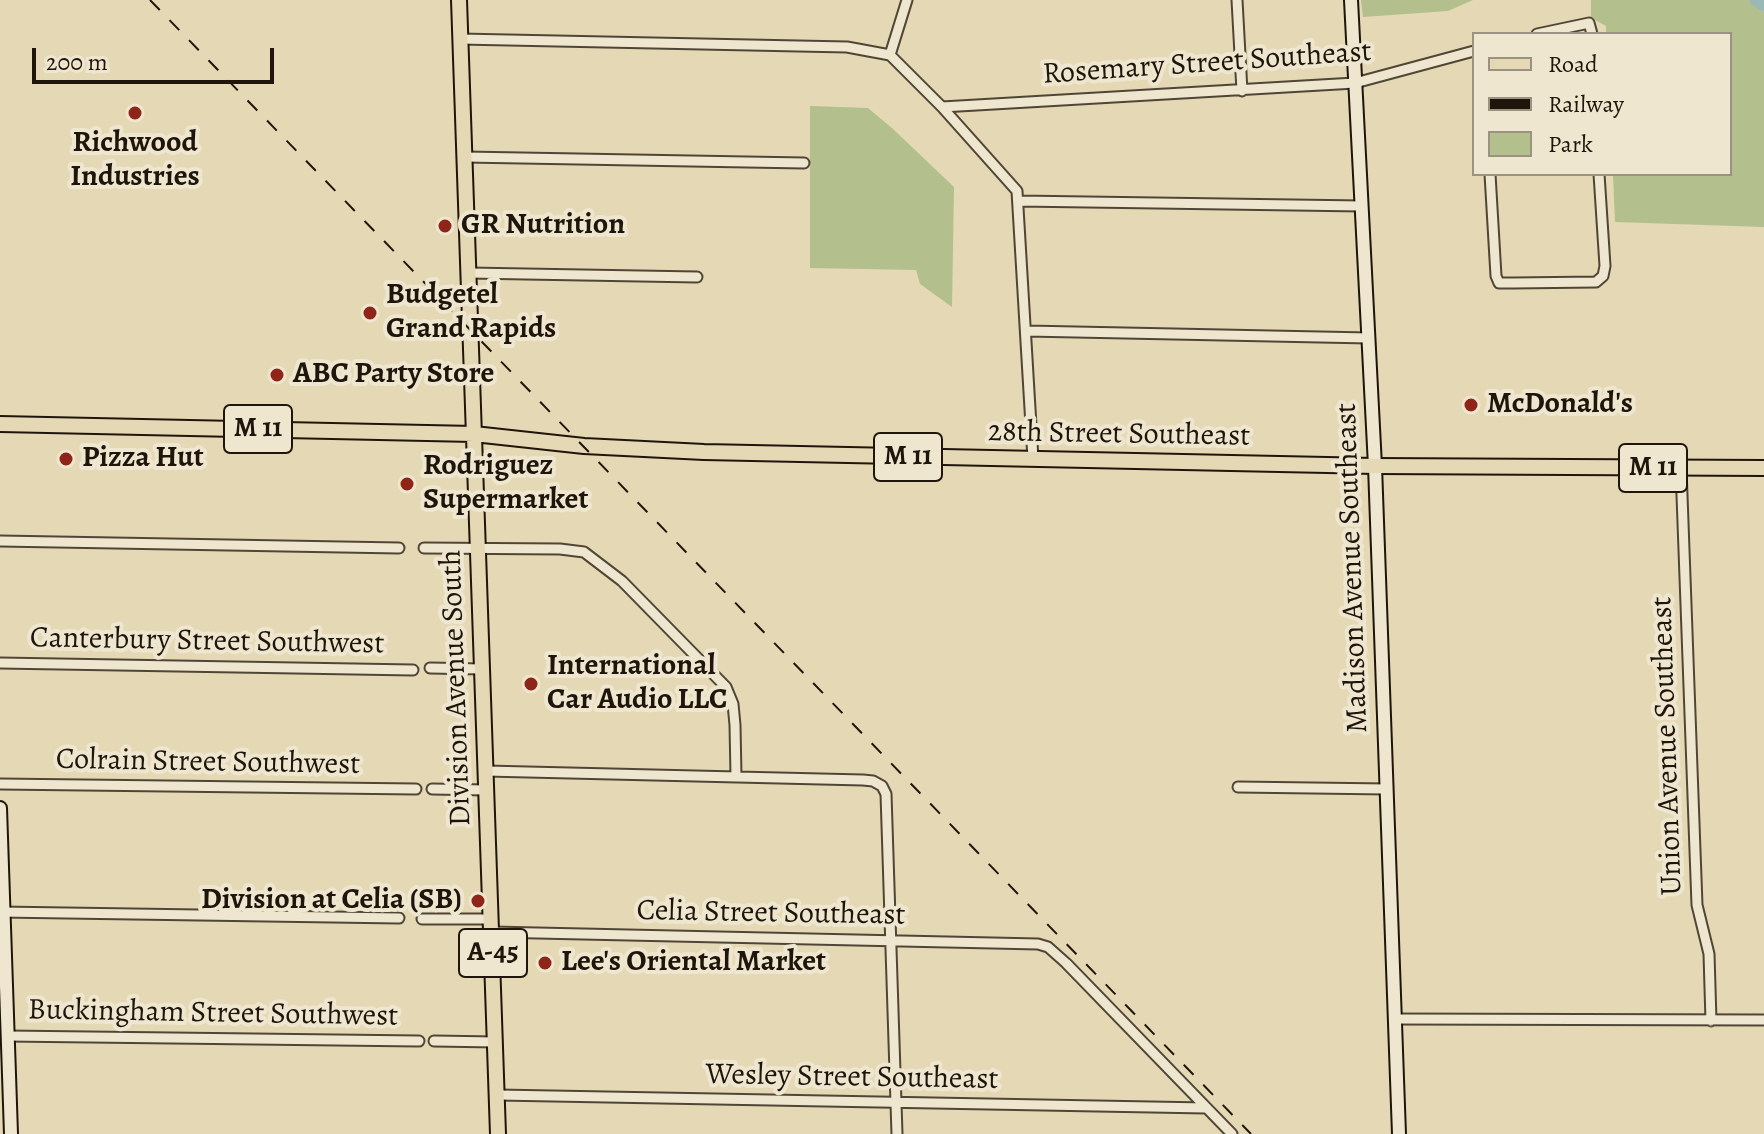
<!DOCTYPE html>
<style>
body{margin:0}
#map{position:relative;width:1764px;height:1134px;overflow:hidden;background:#e5d8b5;font-family:Alegreya,serif}
canvas{display:block}
.legend{position:absolute;left:1472px;top:32px;width:260px;height:144px;box-sizing:border-box;background:#eee6cf;border:2px solid #9b9281;margin:0;padding:10px 14px;list-style:none;font-size:24px;color:#1f150b}
.legend li{display:flex;align-items:center;gap:16px;height:40px}
.legend b{width:40px;border:2px solid #9b9281}
.scale{position:absolute;left:32px;top:48px;width:242px;height:36px;box-sizing:border-box;border:4px solid #1f150b;border-top:0;padding-left:10px;font-size:24px;line-height:28px;white-space:nowrap;color:#1f150b;-webkit-text-stroke:6px #eee6cf;paint-order:stroke}
</style>
<div id="map">
<canvas width="1764" height="1134"></canvas>
<ul class="legend">
<li><b style="height:10px;background:#e5d8b5"></b>Road</li>
<li><b style="height:10px;background:#1f150b"></b>Railway</li>
<li><b style="height:22px;background:#b4bf8e"></b>Park</li>
</ul>
<div class="scale">200 m</div>
</div>
<script>
const ctx = document.querySelector('canvas').getContext('2d');
ctx.lineJoin = 'round';
function paint(path, color) { ctx.fillStyle = color; ctx.fill(path, 'evenodd'); }
const poly = rows => new Path2D(rows.map(r => 'M' + r).join(''));
function stroke(path, color, width, dash) { ctx.strokeStyle = color; ctx.lineWidth = width; ctx.lineCap = dash ? 'butt' : 'round'; ctx.setLineDash(dash || []); ctx.stroke(path); }
function drawText(font, color, halo, rows, align = 'center') {
  ctx.font = font + ' Alegreya,serif'; ctx.lineWidth = 8; ctx.setLineDash([]); ctx.textBaseline = 'middle'; ctx.strokeStyle = halo; ctx.fillStyle = color; for (const [text, x, y, turn = 0] of rows) {
    ctx.save(); ctx.translate(x, y); ctx.rotate((+turn || 0) * Math.PI / 180); ctx.textAlign = isNaN(turn) ? turn : align; if (halo) ctx.strokeText(text, 0, 0); ctx.fillText(text, 0, 0); ctx.restore();
  }
}
const green = poly([
 [1361,0,1473,0,1448,11,1363,17],
 [1591,0,1764,0,1764,227,1615,222,1613,174,1730,174,1730,34,1606,34,1606,26,1591,18],
 [810,106,868,108,893,129,954,187,952,307,920,284,916,270,810,268]
]);
const river = poly([
 [1757,0,1764,4]
]);
const street = poly([
 [1237,0,1242,91],
 [1537,34,1589,23,1592,34],
 [460,39,847,47,890,55,942,107,1017,191,1033,459],
 [890,55,907,0],
 [942,107,1355,83,1474,51],
 [465,157,804,163],
 [1490,174,1496,276,1499,283,1513,283,1596,282,1603,276,1605,266,1599,174],
 [1019,201,1362,206],
 [469,273,697,277],
 [1027,331,1369,338],
 [1681,468,1697,905,1709,954,1711,1021],
 [0,541,399,548],
 [424,548,560,549,584,552,622,581,726,687,733,704,735,725,736,776],
 [0,663,413,670],
 [430,668,482,669],
 [486,771,863,780,873,781,882,786,886,794,897,1134],
 [0,784,416,789],
 [1238,787,1387,789],
 [432,789,487,790],
 [0,912,399,918],
 [422,919,491,919],
 [492,932,1038,944,1048,947,1066,963,1232,1134],
 [1395,1019,1764,1020],
 [7,1036,419,1041],
 [434,1041,496,1042],
 [498,1095,1206,1108]
]);
const secondary = poly([
 [1351,0,1375,466,1399,1134],
 [0,808,11,1134]
]);
const primary = poly([
 [459,0,498,1134],
 [0,424,474,434,584,446,704,452,1375,466,1764,468]
]);
const rail = poly([
 [150,0,1251,1134]
]);
const markers = [
 [135,113,8,"#8f2418"],
 [445,226,8,"#8f2418"],
 [370,313,8,"#8f2418"],
 [277,375,8,"#8f2418"],
 [1471,405,8,"#8f2418"],
 [66,459,8,"#8f2418"],
 [407,484,8,"#8f2418"],
 [531,684,8,"#8f2418"],
 [478,901,8,"#8f2418"],
 [545,963,8,"#8f2418"]
];
const shields = [
 [258,429,68],
 [908,457,68],
 [1653,468,68],
 [493,953,68]
];
const shieldNames = [
 ["M 11",258,429],
 ["M 11",908,457],
 ["M 11",1653,468],
 ["A-45",493,953]
];
const streetNames = [
 ["Rosemary Street Southeast",1207,64,-4],
 ["28th Street Southeast",1119,435,1],
 ["Madison Avenue Southeast",1353,568,-92],
 ["Canterbury Street Southwest",207,642,1],
 ["Division Avenue South",457,688,-92],
 ["Union Avenue Southeast",1668,746,-92],
 ["Colrain Street Southwest",208,763,1],
 ["Celia Street Southeast",771,914,1],
 ["Buckingham Street Southwest",213,1014,1],
 ["Wesley Street Southeast",852,1078,1]
];
const poiNames = [
 ["Richwood",135,144,"center"],
 ["Industries",135,178,"center"],
 ["GR Nutrition",461,226],
 ["Budgetel",386,296],
 ["Grand Rapids",386,330],
 ["ABC Party Store",293,375],
 ["McDonald's",1487,405],
 ["Pizza Hut",82,459],
 ["Rodriguez",423,467],
 ["Supermarket",423,501],
 ["International",547,667],
 ["Car Audio LLC",547,701],
 ["Division at Celia (SB)",462,901,"right"],
 ["Lee's Oriental Market",561,963]
];
paint(green, '#b4bf8e');
stroke(river, '#99b8b6', 14);
stroke(street, '#504636', 13);
stroke(secondary, '#1f150b', 16);
stroke(primary, '#1f150b', 18);
stroke(street, '#eee6cf', 9);
stroke(secondary, '#eee6cf', 12);
stroke(primary, '#e5d8b5', 14);
stroke(rail, '#1f150b', 2, [14, 14]);
for (const [x, y, r, color] of markers) { const dot = new Path2D(); dot.arc(x, y, r, 0, 2 * Math.PI); ctx.fillStyle = color; ctx.fill(dot); stroke(dot, '#eee6cf', 3); }
for (const [x, y, w] of shields) { const box = new Path2D(); box.roundRect(x - w / 2, y - 24, w, 48, 6); ctx.fillStyle = '#eee6cf'; ctx.fill(box); stroke(box, '#1f150b', 2); }
drawText('bold 28px', '#1f150b', null, shieldNames);
drawText('30px', '#1f150b', '#eee6cf', streetNames);
drawText('bold 30px', '#1f150b', '#eee6cf', poiNames, 'left');
</script>
